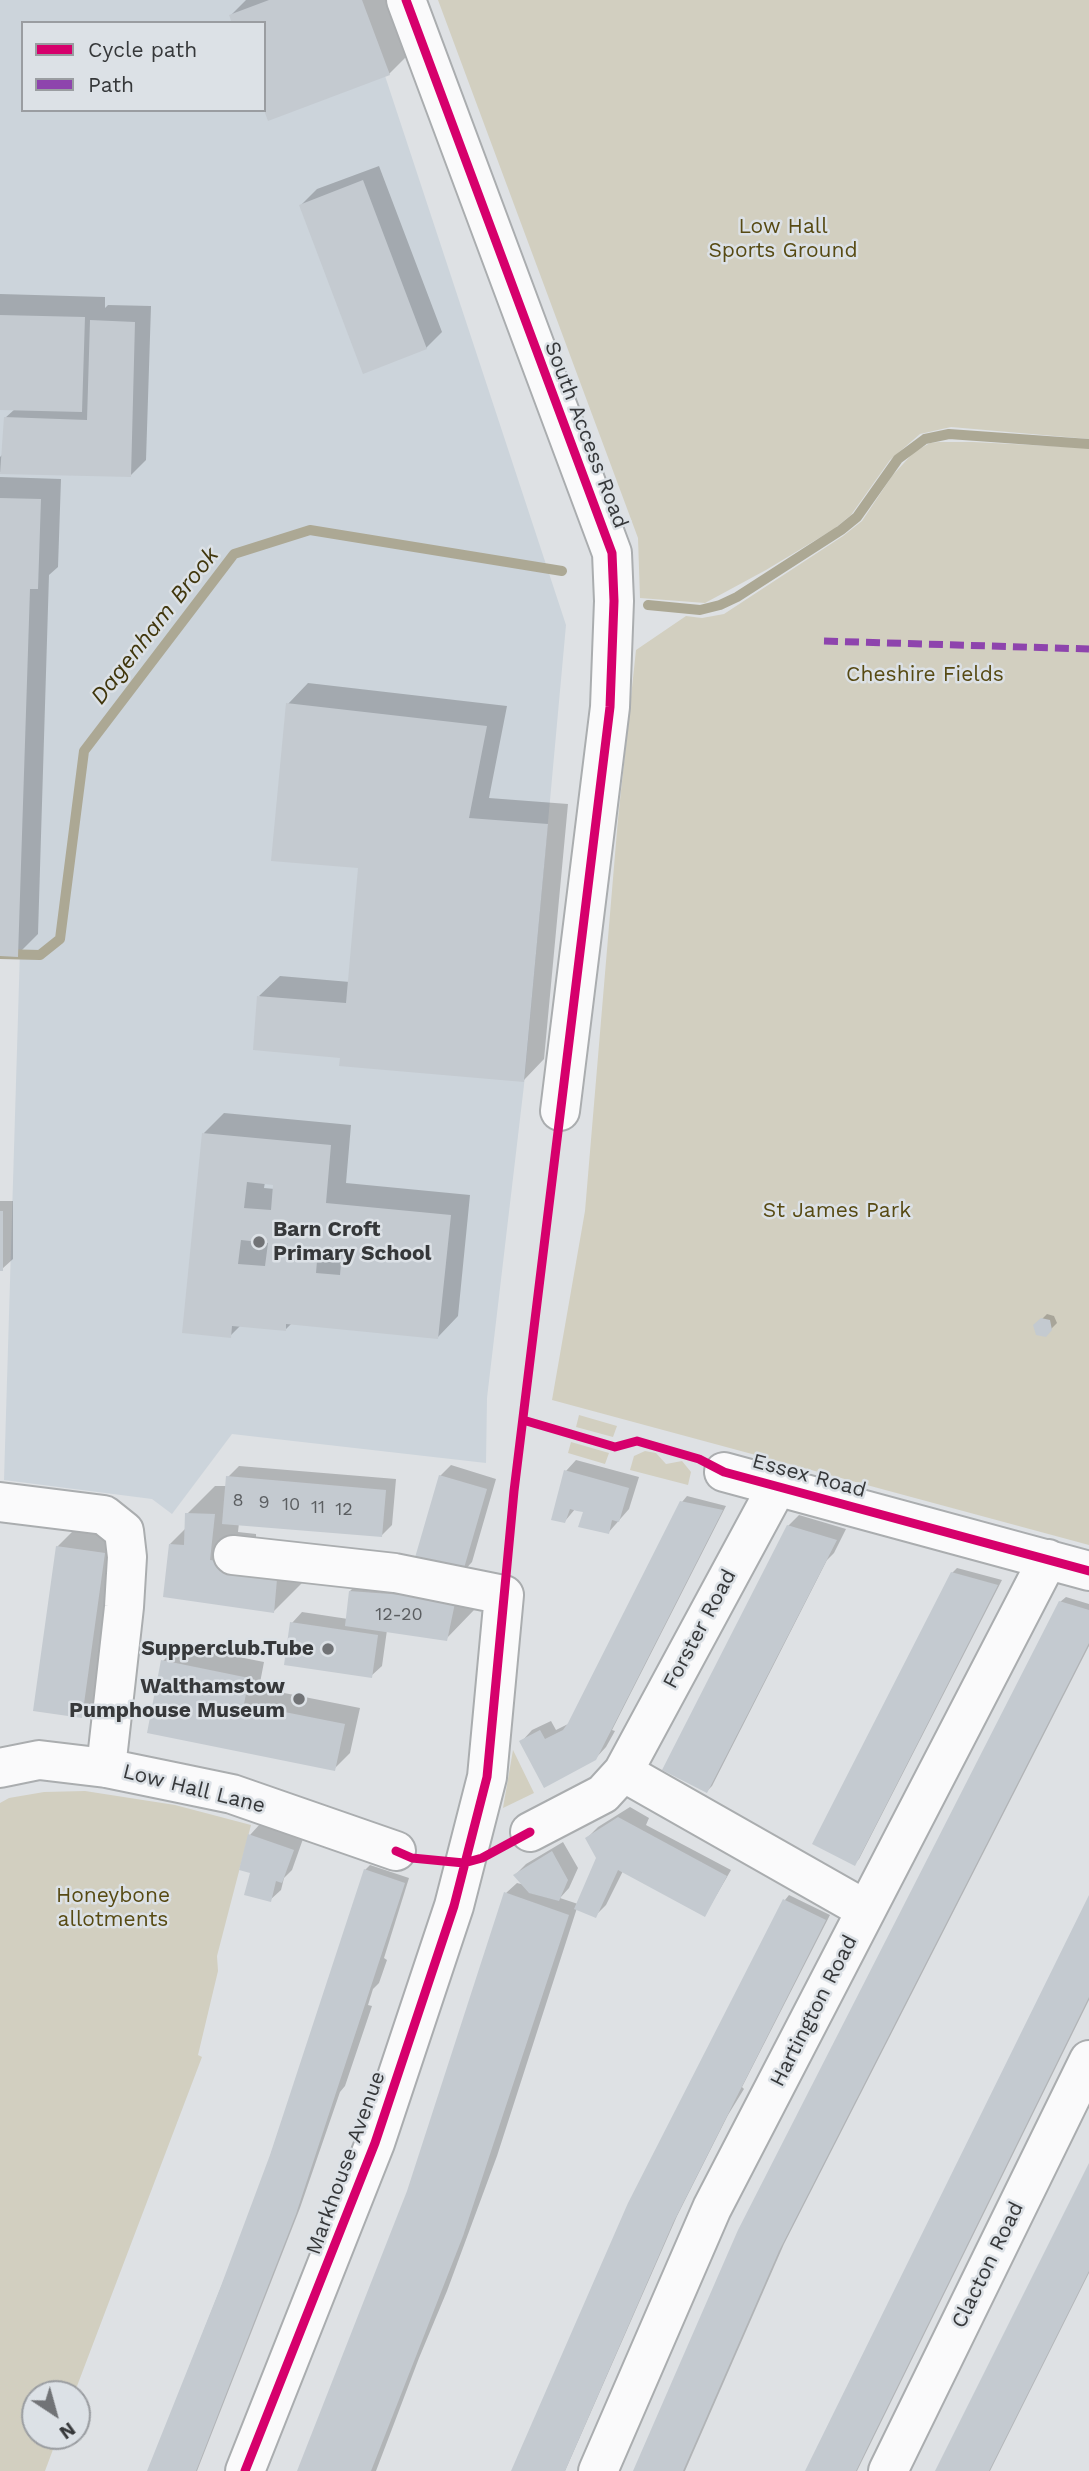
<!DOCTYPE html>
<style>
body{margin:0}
#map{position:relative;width:1089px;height:2471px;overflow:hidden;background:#dee1e4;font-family:"Work Sans",sans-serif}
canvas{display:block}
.legend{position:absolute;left:21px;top:21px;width:245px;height:91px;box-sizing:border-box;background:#dce1e6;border:2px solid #9a9da1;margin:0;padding:9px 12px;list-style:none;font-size:21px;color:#36383a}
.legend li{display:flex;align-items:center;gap:14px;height:35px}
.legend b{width:35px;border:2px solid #9a9da1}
.north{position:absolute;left:21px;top:2380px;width:70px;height:70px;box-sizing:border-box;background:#dce1e6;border:2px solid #9a9da1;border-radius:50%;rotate:144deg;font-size:19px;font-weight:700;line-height:28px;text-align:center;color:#36383a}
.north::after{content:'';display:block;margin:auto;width:24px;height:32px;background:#717376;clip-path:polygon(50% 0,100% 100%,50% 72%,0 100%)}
</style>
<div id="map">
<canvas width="1089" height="2471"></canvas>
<ul class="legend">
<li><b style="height:9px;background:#d6006c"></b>Cycle path</li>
<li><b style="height:9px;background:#8e44ad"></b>Path</li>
</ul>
<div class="north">N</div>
</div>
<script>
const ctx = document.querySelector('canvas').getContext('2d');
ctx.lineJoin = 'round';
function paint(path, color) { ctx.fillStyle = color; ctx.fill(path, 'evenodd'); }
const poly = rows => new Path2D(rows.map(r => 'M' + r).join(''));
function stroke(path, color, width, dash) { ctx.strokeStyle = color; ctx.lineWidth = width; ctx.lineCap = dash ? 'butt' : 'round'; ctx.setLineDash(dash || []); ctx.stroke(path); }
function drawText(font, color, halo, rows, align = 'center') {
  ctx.font = font + ' "Work Sans",sans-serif'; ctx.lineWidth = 5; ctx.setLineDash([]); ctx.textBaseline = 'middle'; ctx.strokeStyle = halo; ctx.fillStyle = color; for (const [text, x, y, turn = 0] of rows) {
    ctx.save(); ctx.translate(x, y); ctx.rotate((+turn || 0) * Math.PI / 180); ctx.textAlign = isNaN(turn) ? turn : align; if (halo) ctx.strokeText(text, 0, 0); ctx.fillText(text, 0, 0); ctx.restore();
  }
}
const built = poly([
 [0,0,360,0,566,625,524,1085,487,1398,486,1463,232,1434,172,1514,152,1499,4,1480,20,950,0,950],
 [23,23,264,23,264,110,23,110]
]);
const green = poly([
 [438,0,1089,0,1089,439,951,427,920,434,890,460,851,515,834,529,766,570,705,603,640,598,638,538],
 [939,442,973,442,1089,448,1089,1545,552,1400,585,1211,618,819,636,650,686,616,702,618,724,614,843,536,862,521,892,476,914,452,930,443],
 [579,1415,617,1426,613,1437,576,1427],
 [571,1442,609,1453,605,1464,568,1453],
 [645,1451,656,1453,666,1464,682,1461,691,1472,688,1485,630,1470,634,1456],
 [513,1750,534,1793,503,1808],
 [85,1791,175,1805,251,1825,217,1956,218,1971,198,2055,202,2057,74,2394,35,2394,35,2436,58,2436,45,2471,0,2471,0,1803,9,1798,44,1792]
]);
const shadow = poly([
 [246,0,390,0,410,53,389,74,264,23,231,15],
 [379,166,442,332,426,348,301,205,317,189],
 [0,294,105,297,105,308,108,305,151,306,146,460,130,476,0,472,0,457,4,453,5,418,15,409,0,408],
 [0,477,61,479,58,567,49,575,38,934,17,955,0,955],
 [308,683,507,706,489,798,568,804,544,1059,524,1080,342,1056,259,996,280,976,350,982,360,867,288,704],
 [224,1113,351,1125,346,1183,470,1195,458,1316,438,1337,292,1323,285,1330,241,1325,230,1336,204,1133],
 [265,1182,275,1183,275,1189,264,1188],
 [336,1249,351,1254,336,1253],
 [0,1201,13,1201,13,1259,2,1269,0,1269],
 [1047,1314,1054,1316,1057,1323,1045,1335,1035,1326],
 [576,1460,639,1477,629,1509,608,1533,585,1511,576,1508,565,1521,566,1471],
 [451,1465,496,1479,472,1562,464,1571,482,1575,474,1610,446,1639,387,1630,382,1666,371,1676,292,1623,302,1612,348,1619,350,1591,379,1563,436,1566,440,1476],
 [239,1466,396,1479,392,1525,381,1536,239,1523,238,1532,256,1534,256,1541,305,1551,302,1583,274,1611,170,1544,186,1528,187,1514,215,1486,227,1486,228,1477],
 [687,1496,726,1506,612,1730,615,1731,606,1747,595,1759,522,1741,532,1730,551,1721,556,1730,570,1723,682,1502],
 [799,1515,846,1529,834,1553,827,1560,712,1786,707,1791,788,1526],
 [73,1531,120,1537,97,1700,81,1716,57,1547],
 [957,1568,1002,1580,859,1859,854,1864,952,1573],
 [1066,1597,1089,1604,1089,1646,784,2244,685,2471,636,2471,1060,1602],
 [179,1645,264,1662,259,1688,360,1708,350,1753,334,1769,163,1661],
 [630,1807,649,1818,646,1825,731,1870,705,1915,623,1871,606,1905,595,1916,577,1908,497,2156,447,2291,419,2358,376,2471,299,2471,409,2192,506,1893,517,1883,525,1885,515,1875,526,1864,563,1842,578,1868,569,1888,560,1898,578,1904,598,1858,587,1838,598,1827],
 [260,1824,303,1839,292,1870,284,1878,281,1890,270,1900,252,1872,250,1835],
 [370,1865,409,1878,384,1958,387,1960,379,1983,373,1989,368,2005,372,2006,345,2086,340,2092,300,2208,197,2471,148,2471,256,2199,365,1870],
 [789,1895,830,1915,742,2087,744,2089,728,2115,677,2216,565,2471,513,2471,785,1900],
 [1089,1900,1089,2000,857,2471,808,2471],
 [1089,2167,1089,2273,990,2471,937,2471]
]);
const stream = poly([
 [648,605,700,610,720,605,737,597,841,530,857,517,898,459,925,439,949,434,1089,444],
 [0,954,40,955,60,939,84,751,234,554,310,530,562,571]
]);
const building = poly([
 [269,0,362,0,390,75,268,121,264,110,264,23,232,23,229,15],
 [363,180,427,349,363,374,299,205],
 [0,315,85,317,82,412,0,410],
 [90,320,135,322,131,477,0,474,4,417,87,420],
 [0,498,41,499,38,589,30,589,18,957,0,956],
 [286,703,487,726,469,818,548,824,524,1082,339,1066,340,1058,253,1050,257,996,346,1003,358,868,271,861],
 [202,1133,331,1145,326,1203,451,1215,438,1339,286,1324,286,1331,232,1326,231,1338,182,1333],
 [247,1182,273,1185,271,1210,244,1208],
 [241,1240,268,1243,265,1266,238,1264],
 [318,1249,342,1252,340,1275,316,1273],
 [0,1211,3,1211,3,1271,0,1271],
 [1041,1318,1050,1320,1052,1330,1046,1337,1036,1335,1033,1325],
 [564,1470,629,1488,619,1522,612,1520,609,1534,578,1527,583,1512,577,1511,570,1509,565,1523,551,1520],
 [439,1475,487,1489,462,1575,414,1561],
 [226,1476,386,1490,382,1537,222,1524],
 [680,1501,723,1510,596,1760,544,1788,519,1741,540,1730,545,1739,563,1730,568,1723],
 [185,1513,215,1514,210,1560,229,1562,251,1571,250,1577,277,1579,274,1613,163,1597,169,1544,184,1545],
 [787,1525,837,1540,707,1793,662,1770],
 [56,1546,105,1553,82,1718,33,1711],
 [951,1572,998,1585,855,1866,812,1844],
 [349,1591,431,1597,455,1603,447,1641,345,1626],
 [1059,1601,1089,1610,1089,1643,779,2251,683,2471,633,2471,738,2230],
 [290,1622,378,1635,372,1678,284,1665],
 [161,1660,249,1678,244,1704,345,1724,335,1771,147,1733],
 [618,1817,727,1876,705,1917,618,1870,596,1918,574,1909,596,1858,585,1838],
 [248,1834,294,1850,282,1883,276,1881,271,1902,244,1895,250,1873,239,1870],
 [552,1851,568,1880,559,1901,529,1893,513,1875],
 [364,1869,405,1883,296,2214,196,2471,147,2471,221,2286,270,2155],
 [504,1892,569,1915,463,2236,371,2471,297,2471,407,2191],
 [1089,1895,1089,1997,872,2438,856,2471,805,2471],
 [783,1899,826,1920,673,2223,565,2471,511,2471,628,2203],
 [1089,2163,1089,2271,989,2471,935,2471]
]);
const minor = poly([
 [406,0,612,553,614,601,610,707,560,1111],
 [724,1472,1089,1571],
 [0,1502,104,1515,124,1531,127,1557,124,1607,106,1768],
 [233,1555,395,1573,504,1595,487,1777,454,1906,375,2143,245,2471],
 [0,1768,39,1760,106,1768,179,1783,232,1794,396,1851],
 [623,1772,866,1910],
 [530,1832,603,1794,623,1772,778,1485],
 [598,2471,712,2208,1048,1559],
 [888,2471,1089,2060]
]);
const quiet = poly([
 [824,641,1089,649]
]);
const cycleway = poly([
 [523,1420,615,1447,637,1441,699,1459,724,1472,1089,1571],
 [396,1851,412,1858,464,1863,482,1858,530,1832],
 [245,2471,375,2143,454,1906,487,1777,514,1491,610,707,614,601,612,553,406,0]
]);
const markers = [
 [259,1242,7,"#717376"],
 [328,1649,7,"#717376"],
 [299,1699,7,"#717376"]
];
const numberNames = [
 ["8",238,1501],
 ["9",264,1503],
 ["10",291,1505],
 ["11",318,1508],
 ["12",344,1510],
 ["12-20",399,1615]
];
const parkNames = [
 ["Low Hall",783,227],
 ["Sports Ground",783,251],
 ["Cheshire Fields",925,675],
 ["St James Park",837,1211],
 ["Honeybone",113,1896],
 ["allotments",113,1920]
];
const streetNames = [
 ["South Access Road",586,435,69],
 ["Essex Road",809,1476,15],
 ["Forster Road",700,1629,-62],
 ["Low Hall Lane",194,1789,14],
 ["Hartington Road",814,2011,-63],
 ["Markhouse Avenue",346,2163,-70],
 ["Clacton Road",988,2265,-64]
];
const poiNames = [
 ["Barn Croft",273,1230,"left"],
 ["Primary School",273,1254,"left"],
 ["Supperclub.Tube",314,1649],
 ["Walthamstow",285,1687],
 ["Pumphouse Museum",285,1711]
];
const waterNames = [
 ["Dagenham Brook",155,626,-52]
];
paint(built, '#ccd4db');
paint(green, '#d2cfc0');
paint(shadow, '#0003');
stroke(stream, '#aca894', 10);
paint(building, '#c4cad0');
stroke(minor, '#aaadaf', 42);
stroke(minor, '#fafafb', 38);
stroke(quiet, '#8e44ad', 7, [14, 7]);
stroke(cycleway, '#d6006c', 9);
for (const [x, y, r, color] of markers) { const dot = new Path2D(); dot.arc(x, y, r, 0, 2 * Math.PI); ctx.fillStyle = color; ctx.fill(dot); stroke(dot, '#dce1e6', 2.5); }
drawText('18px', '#5b5e61', null, numberNames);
drawText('21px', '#574a13', '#dce1e6', parkNames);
drawText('21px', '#36383a', '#dce1e6', streetNames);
drawText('bold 21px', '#36383a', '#dce1e6', poiNames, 'right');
drawText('italic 23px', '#40360c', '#dce1e6', waterNames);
</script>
